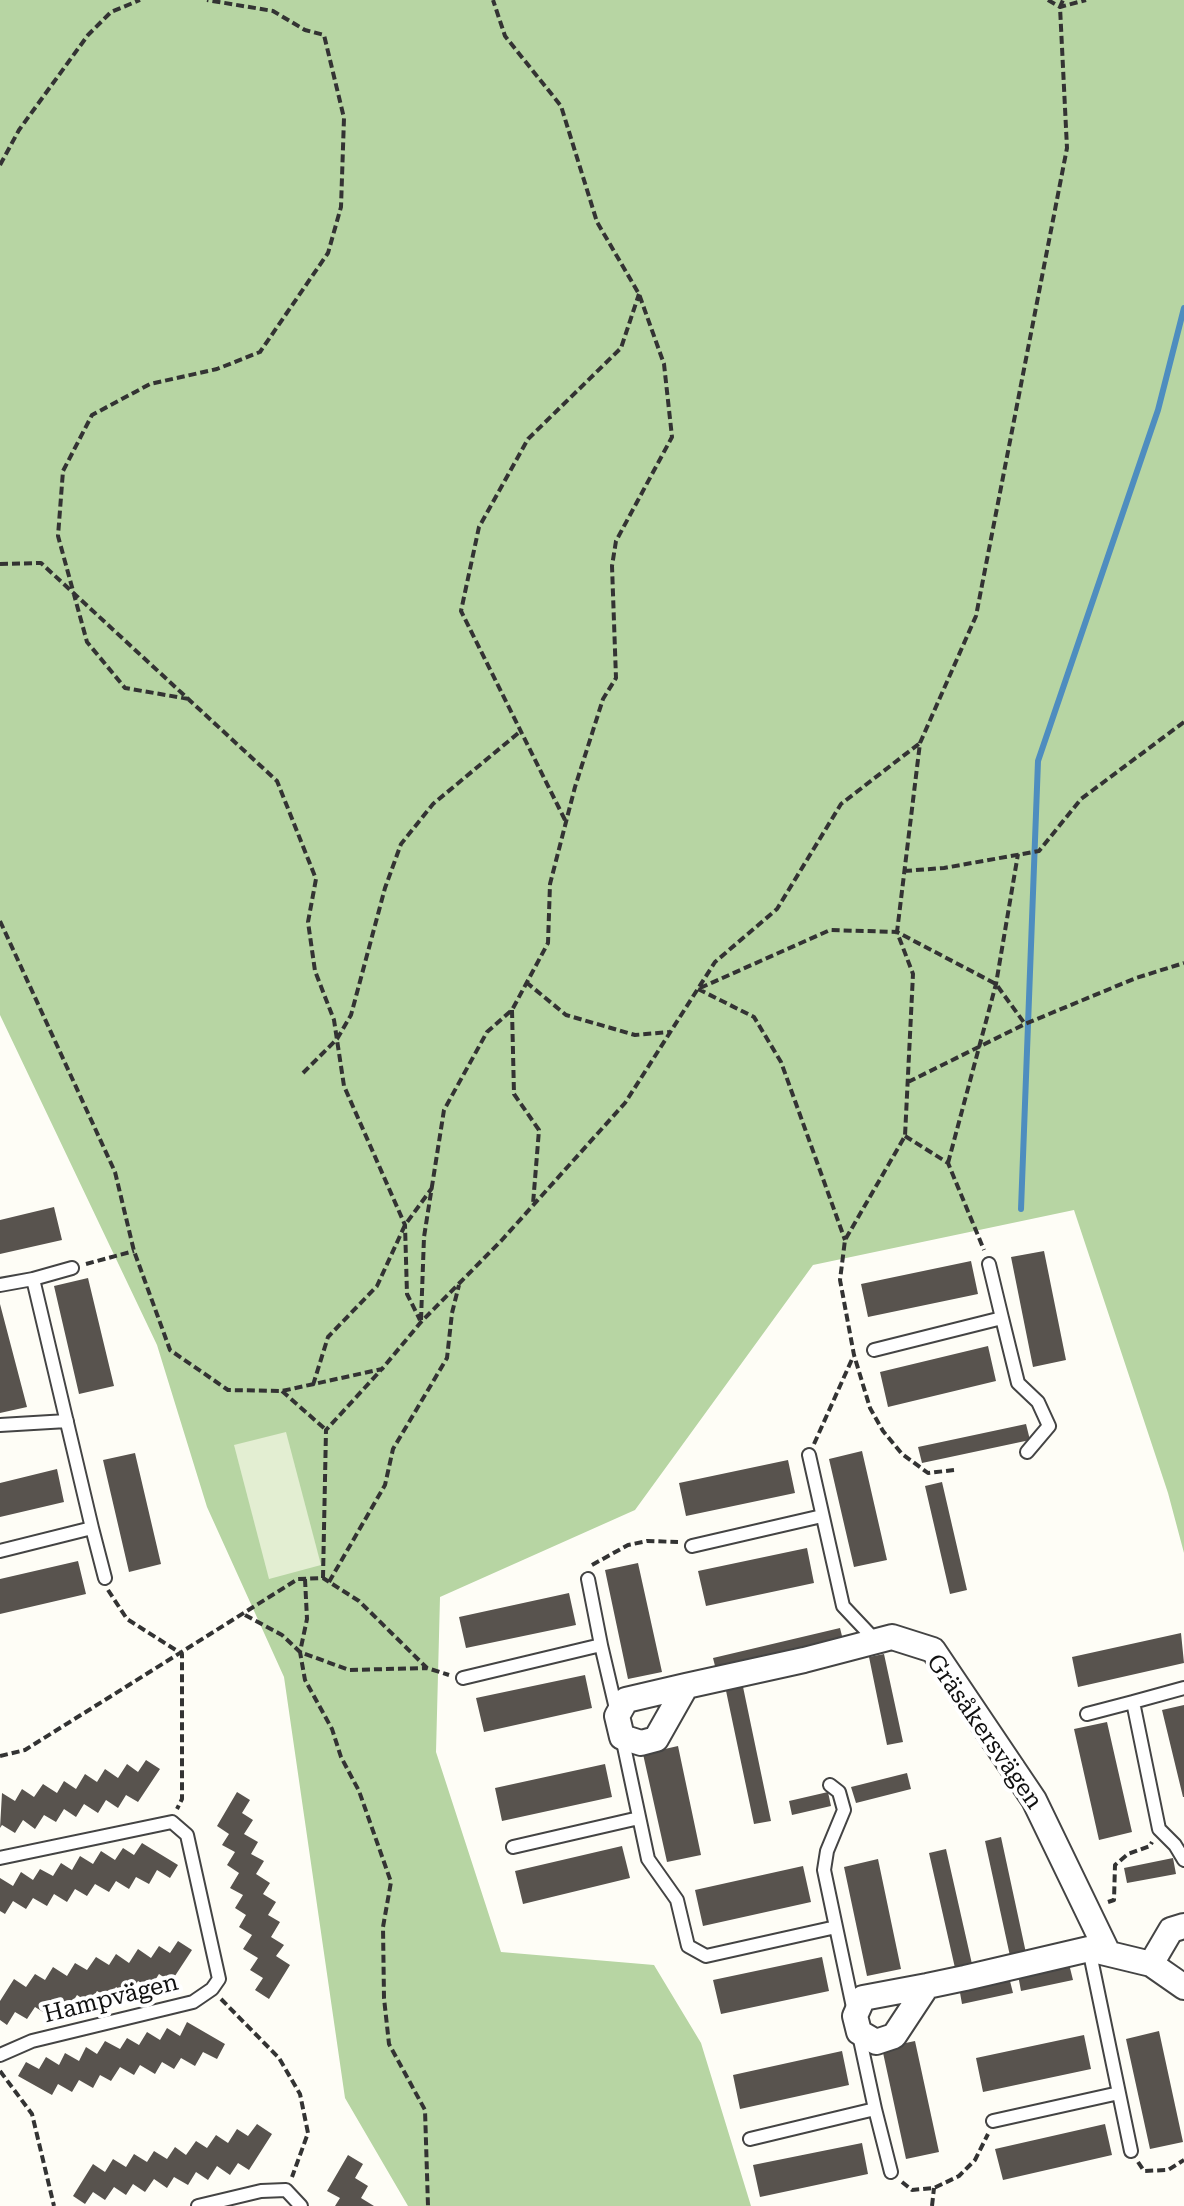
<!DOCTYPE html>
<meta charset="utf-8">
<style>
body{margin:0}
canvas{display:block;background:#fefdf6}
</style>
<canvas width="1184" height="2206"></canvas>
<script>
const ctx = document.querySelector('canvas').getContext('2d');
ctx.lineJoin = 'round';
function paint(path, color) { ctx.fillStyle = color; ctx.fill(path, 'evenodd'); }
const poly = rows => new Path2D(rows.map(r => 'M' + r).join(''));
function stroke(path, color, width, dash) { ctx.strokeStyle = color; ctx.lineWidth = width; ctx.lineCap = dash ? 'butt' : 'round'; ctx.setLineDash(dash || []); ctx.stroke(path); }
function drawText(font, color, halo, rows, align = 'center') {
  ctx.font = font + ' "Roboto Serif",serif'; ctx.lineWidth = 8; ctx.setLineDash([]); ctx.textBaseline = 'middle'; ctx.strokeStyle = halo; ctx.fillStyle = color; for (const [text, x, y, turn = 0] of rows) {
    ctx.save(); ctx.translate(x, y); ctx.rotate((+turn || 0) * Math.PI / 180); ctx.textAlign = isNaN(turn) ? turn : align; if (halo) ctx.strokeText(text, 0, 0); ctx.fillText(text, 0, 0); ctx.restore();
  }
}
const forest = poly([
 [0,0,1184,0,1184,1553,1168,1493,1074,1210,813,1265,635,1510,440,1597,436,1752,501,1952,654,1965,701,2043,751,2206,408,2206,345,2098,284,1677,207,1507,157,1345,0,1015]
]);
const pitch = poly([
 [286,1432,321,1565,269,1579,234,1445]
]);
const stream = poly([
 [1021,1209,1038,761,1158,410,1184,308]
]);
const building = poly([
 [54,1207,62,1240,0,1254,0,1220],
 [1044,1251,1066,1360,1033,1367,1011,1257],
 [971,1261,978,1294,868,1317,861,1284],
 [88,1278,114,1386,79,1394,54,1286],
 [0,1304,27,1407,0,1413],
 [988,1346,996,1381,888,1407,880,1372],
 [1026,1424,1030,1440,922,1463,918,1447],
 [862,1451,887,1560,854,1567,829,1459],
 [135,1453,161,1564,129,1572,103,1460],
 [788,1460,795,1493,686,1516,679,1483],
 [57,1469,64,1502,0,1517,0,1483],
 [942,1482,967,1590,950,1594,925,1486],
 [807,1548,814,1583,706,1606,698,1571],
 [78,1561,86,1594,0,1614,0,1579],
 [638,1563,662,1672,628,1679,605,1570],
 [569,1593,576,1625,466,1648,459,1617],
 [840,1628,844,1644,717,1674,713,1658],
 [1181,1633,1184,1663,1078,1687,1072,1657],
 [884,1654,903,1742,887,1745,869,1657],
 [585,1675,592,1708,484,1732,476,1698],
 [742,1682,771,1821,754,1824,725,1686],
 [1184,1705,1184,1797,1183,1797,1162,1710],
 [1107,1722,1132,1832,1099,1840,1074,1729],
 [678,1746,701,1855,667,1862,643,1754],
 [146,1760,160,1769,138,1802,126,1795,118,1808,106,1800,98,1813,84,1804,76,1817,64,1809,56,1822,44,1815,35,1829,23,1820,15,1833,2,1825,0,1828,2,1793,15,1801,22,1789,34,1797,43,1784,57,1793,64,1781,76,1789,85,1774,97,1782,105,1769,118,1778,127,1764,138,1772],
 [605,1764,612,1797,502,1821,495,1788],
 [907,1773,911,1789,856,1803,851,1787],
 [237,1792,250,1800,242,1813,253,1820,244,1834,258,1842,251,1854,264,1861,256,1874,270,1883,263,1894,276,1902,268,1915,280,1922,271,1937,284,1945,276,1956,290,1965,269,1999,255,1990,263,1978,250,1970,258,1958,243,1949,252,1935,239,1927,246,1915,235,1908,243,1895,230,1888,239,1873,227,1865,235,1852,222,1845,229,1834,217,1826],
 [828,1792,831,1806,792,1815,789,1801],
 [1001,1837,1026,1953,1010,1956,985,1841],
 [142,1843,178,1865,170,1878,157,1870,149,1884,136,1877,129,1889,116,1881,109,1892,95,1884,87,1896,75,1889,67,1902,54,1894,47,1906,33,1898,26,1909,13,1901,5,1914,0,1911,0,1878,13,1886,21,1872,33,1880,40,1869,53,1876,61,1863,72,1870,80,1856,93,1864,101,1851,115,1860,123,1848,134,1855],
 [622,1846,630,1878,523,1904,515,1871],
 [946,1849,972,1964,955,1968,929,1853],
 [1173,1858,1176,1874,1127,1883,1124,1868],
 [878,1859,901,1969,867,1976,844,1867],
 [803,1866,811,1902,703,1926,695,1890],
 [178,1941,192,1950,171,1982,159,1974,150,1988,138,1981,129,1995,116,1987,109,1998,97,1991,89,2003,77,1995,68,2009,57,2002,48,2015,35,2007,27,2019,15,2012,7,2025,0,2020,0,2001,14,1979,26,1987,35,1974,45,1980,53,1967,67,1976,75,1963,87,1970,96,1957,109,1965,116,1954,129,1963,138,1949,151,1958,159,1946,170,1953],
 [822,1957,829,1991,721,2014,713,1980],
 [1069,1964,1073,1980,1021,1991,1018,1975],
 [1009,1977,1013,1993,962,2004,959,1987],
 [187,2022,225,2044,217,2059,203,2052,195,2066,181,2058,174,2069,162,2062,155,2074,140,2065,134,2075,120,2067,111,2081,100,2075,93,2088,79,2080,72,2092,58,2084,52,2095,18,2076,26,2062,39,2069,46,2057,59,2065,65,2053,79,2061,86,2047,97,2054,105,2041,120,2049,127,2038,139,2045,147,2032,160,2040,167,2028,180,2036],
 [1159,2031,1183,2142,1150,2149,1126,2039],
 [1084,2035,1091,2069,983,2092,976,2058],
 [915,2041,939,2152,906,2159,882,2048],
 [842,2051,849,2085,740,2109,733,2075],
 [257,2124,272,2134,249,2170,238,2163,230,2175,217,2166,208,2180,196,2172,188,2185,174,2177,167,2188,154,2179,145,2192,133,2184,126,2195,114,2187,105,2200,93,2192,85,2204,73,2196,93,2164,105,2172,113,2159,126,2167,134,2154,147,2162,154,2151,167,2159,175,2147,186,2155,196,2141,207,2148,216,2135,228,2143,237,2129,248,2136],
 [1105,2124,1112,2155,1003,2180,995,2149],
 [862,2143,868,2174,760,2197,753,2165],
 [348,2155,363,2164,355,2178,368,2186,361,2198,374,2206,335,2206,340,2198,327,2191]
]);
const path = poly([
 [1048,0,1060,7,1086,0],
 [0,165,19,130,88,35,111,12,140,0],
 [0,564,41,563,277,781,316,879,308,922,315,971,334,1020,344,1086,405,1225,407,1294,420,1320],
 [189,699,125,688,87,642,58,536,63,471,92,415,150,384,217,369,260,352,328,253,341,207,344,118,324,35,305,30,273,11,207,0],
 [565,820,461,611,479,527,528,439,621,348,639,294],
 [904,871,944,868,1039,851,1081,799,1184,722],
 [0,921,115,1172,134,1251,170,1350,228,1390,282,1391,382,1369,421,1322,501,1241,625,1103,715,962,777,909,841,804,920,743],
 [526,982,566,1015,635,1035,669,1032],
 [700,988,830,930,897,932,996,984,1025,1024],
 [698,989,754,1017,781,1062,845,1240],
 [512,1010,514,1094,539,1130,533,1204],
 [303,1073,337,1039,351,1015,385,888,401,844,433,804,522,730],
 [908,1082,1025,1024,1136,978,1184,963],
 [905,1136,948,1163,984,1250],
 [948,1163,996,984,1018,854],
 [86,1264,134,1251],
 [421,1320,424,1237,444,1110,487,1032,512,1010,548,943,550,884,575,787,603,699,616,678,612,566,616,541,672,437,664,364,639,294,597,222,561,106,505,36,493,0],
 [313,1385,328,1337,377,1286,405,1225,432,1188],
 [282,1391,325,1429],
 [814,1444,853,1357],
 [954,1470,928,1473,902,1454,883,1431,870,1408,854,1355,840,1280,845,1240,905,1136,913,974,897,932,920,743,976,616,1067,148,1060,7,1063,0],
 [592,1565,628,1545,647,1541,678,1542],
 [323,1578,326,1430,381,1370],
 [305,1579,307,1619,300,1652,305,1680,332,1729,341,1757,359,1791,391,1882,383,1927,384,1998,389,2044,425,2110,428,2206],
 [329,1582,385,1485,393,1449,447,1358,452,1313,459,1285],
 [108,1590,127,1619,182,1654,182,1799,177,1809],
 [245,1615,282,1635,300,1652,349,1670,427,1668],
 [0,1756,25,1750,298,1579,323,1578,340,1589,359,1601,427,1668,449,1675],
 [1108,1902,1114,1900,1115,1865,1128,1854,1150,1846,1152,1842],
 [221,1999,279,2058,300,2094,308,2133,292,2177],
 [0,2071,32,2114,54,2206],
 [1138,2162,1144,2171,1168,2170,1184,2160],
 [902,2182,912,2190,934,2188,959,2176,975,2160,988,2134],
 [932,2206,934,2188]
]);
const lane = poly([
 [989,1264,1002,1318],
 [33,1279,72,1268],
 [0,1285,33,1279,92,1528,0,1551],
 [874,1350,1002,1318,1018,1383,1038,1402,1049,1426,1027,1452],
 [0,1425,67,1421],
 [809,1455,843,1606,876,1641],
 [92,1528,105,1578],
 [692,1546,822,1516],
 [588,1579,601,1645],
 [463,1678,601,1645,617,1713],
 [1184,1688,1133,1702,1159,1829,1175,1845,1184,1860],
 [1087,1714,1133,1702],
 [622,1737,648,1859,677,1900,688,1946,706,1956,836,1927,854,2012],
 [830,1785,839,1792,844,1810,827,1851,824,1870,836,1927],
 [513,1847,639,1818],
 [0,1858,172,1822,187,1835,219,1979,212,1989,193,2002,32,2041,0,2055],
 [1089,1949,1131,2151],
 [875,2109,891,2172],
 [993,2121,1119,2093],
 [750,2139,875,2109,859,2035],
 [198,2206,261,2191,286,2190,301,2206]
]);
const street = poly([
 [686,1686,656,1739,641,1743,622,1737,617,1716,626,1700,686,1686,804,1660,892,1637,933,1650,1034,1800,1108,1953],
 [1151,1964,1171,1930,1184,1926],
 [927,1986,894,2036,876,2042,859,2032,855,2016,863,1998,927,1986,965,1978,1089,1949,1151,1964,1184,1987]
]);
const streetNames = [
 ["Gräsåkersvägen",984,1732,55],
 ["Hampvägen",111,1999,-14]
];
paint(forest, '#b7d5a3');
paint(pitch, '#e3eed2');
stroke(stream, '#4e8dbf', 6);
paint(building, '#58534e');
stroke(lane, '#444', 16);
stroke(street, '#444', 28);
stroke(path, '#333', 4, [8, 4]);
stroke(lane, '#fff', 12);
stroke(street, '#fff', 24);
drawText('24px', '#111', '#fff', streetNames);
</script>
